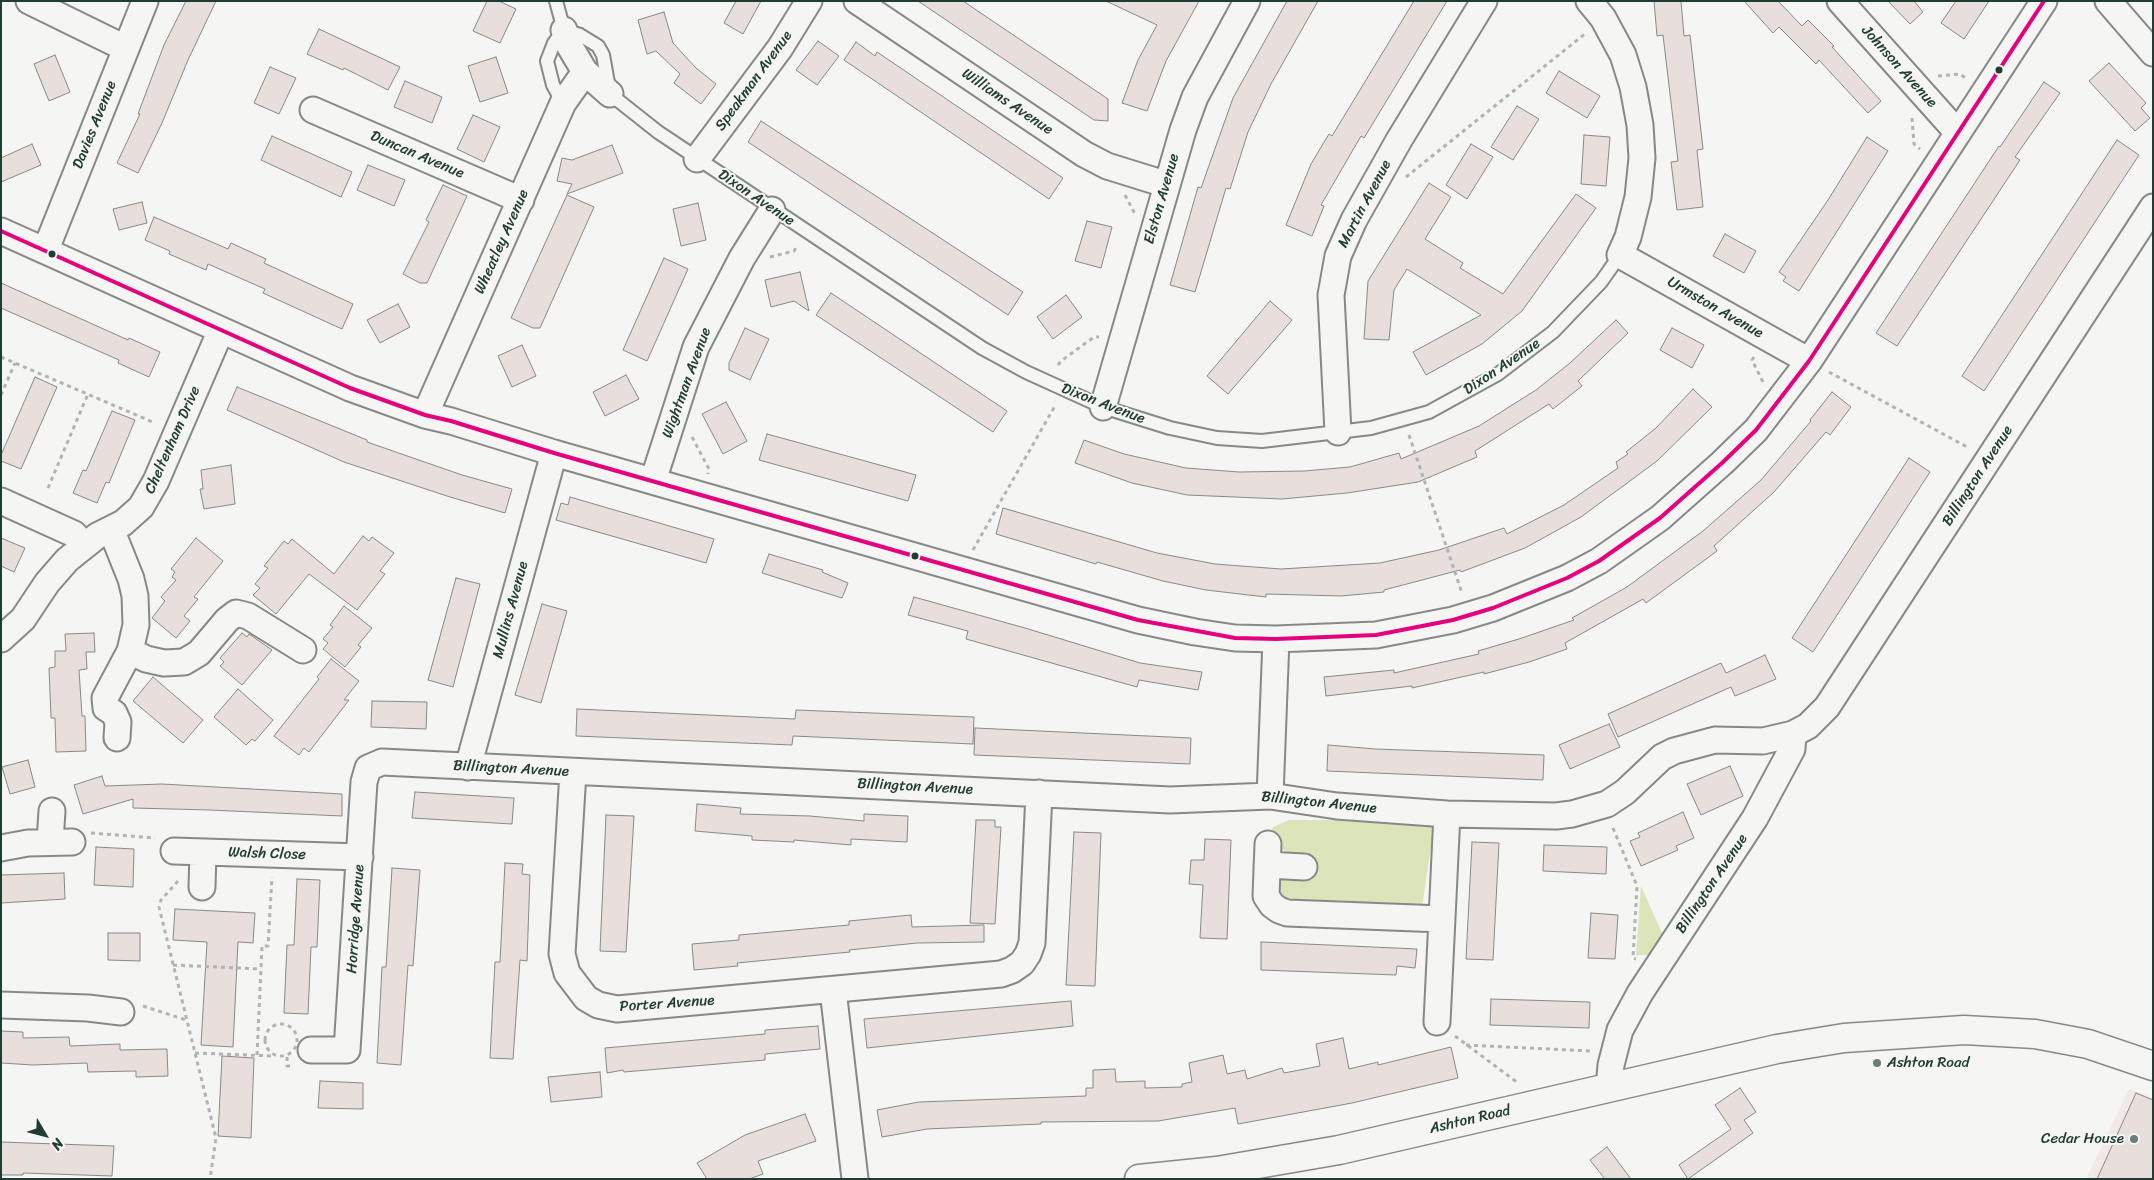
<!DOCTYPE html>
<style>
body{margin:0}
#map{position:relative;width:2154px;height:1180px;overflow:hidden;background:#f5f5f3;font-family:Sriracha,sans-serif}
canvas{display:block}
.frame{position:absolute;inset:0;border:2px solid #1f3d34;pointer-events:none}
.north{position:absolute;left:20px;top:1110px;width:50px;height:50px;-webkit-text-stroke:4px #f6f6f2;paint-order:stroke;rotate:127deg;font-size:14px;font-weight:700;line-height:20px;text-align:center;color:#1f3d34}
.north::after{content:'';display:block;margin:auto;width:18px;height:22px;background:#1f3d34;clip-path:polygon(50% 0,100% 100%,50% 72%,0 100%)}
</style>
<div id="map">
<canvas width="2154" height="1180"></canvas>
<div class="frame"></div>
<div class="north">N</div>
</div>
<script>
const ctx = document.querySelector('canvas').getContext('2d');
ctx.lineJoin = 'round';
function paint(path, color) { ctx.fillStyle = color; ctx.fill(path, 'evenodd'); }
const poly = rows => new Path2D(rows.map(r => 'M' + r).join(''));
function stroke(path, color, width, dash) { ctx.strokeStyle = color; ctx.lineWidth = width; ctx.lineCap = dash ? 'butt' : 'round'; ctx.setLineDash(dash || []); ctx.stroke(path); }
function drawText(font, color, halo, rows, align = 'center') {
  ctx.font = font + ' Sriracha,sans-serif'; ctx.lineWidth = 4; ctx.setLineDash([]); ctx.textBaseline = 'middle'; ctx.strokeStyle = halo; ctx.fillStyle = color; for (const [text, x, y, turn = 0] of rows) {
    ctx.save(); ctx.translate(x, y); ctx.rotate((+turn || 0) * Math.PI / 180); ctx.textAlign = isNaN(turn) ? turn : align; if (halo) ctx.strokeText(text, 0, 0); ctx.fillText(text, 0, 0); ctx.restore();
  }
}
const built = poly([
 [2129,1089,2153,1098,2153,1179,2086,1179]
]);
const green = poly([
 [1289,820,1435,820,1422,907,1283,900,1272,884,1305,856,1284,851,1277,848,1271,832,1273,827],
 [1641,886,1665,940,1651,955,1636,955]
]);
const building = poly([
 [186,1,216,1,188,60,162,123,138,173,117,163,140,114,138,114,164,45,186,1],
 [487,1,499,1,516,9,500,43,473,31,487,1],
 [736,1,761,1,743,34,724,23,736,1],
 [918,1,963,1,1108,99,1108,121,1094,120,918,1],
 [1106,1,1199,1,1166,61,1147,111,1122,103,1138,60,1157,25,1106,1],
 [1287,1,1318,1,1271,84,1248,132,1230,189,1226,188,1195,292,1170,285,1198,187,1201,188,1233,98,1287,1],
 [1414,1,1447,1,1364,138,1361,136,1321,205,1324,206,1312,236,1286,225,1311,164,1329,134,1332,136,1414,1],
 [1654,1,1681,1,1684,36,1690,35,1703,149,1697,150,1703,207,1677,210,1671,162,1678,161,1663,35,1657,36,1654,1],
 [1744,1,1778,1,1802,26,1808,20,1834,46,1832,47,1881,101,1868,113,1819,60,1816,64,1779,27,1773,33,1744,1],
 [1888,1,1914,1,1923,12,1910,24,1888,1],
 [1956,1,1989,1,1964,39,1941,23,1956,1],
 [664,12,673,43,696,68,716,84,701,104,674,83,680,74,656,51,647,54,638,20,664,12],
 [319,29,400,67,388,90,344,68,343,70,307,54,319,29],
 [818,41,839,56,817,85,796,70,818,41],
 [856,42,875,56,877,52,1063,178,1049,199,844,60,856,42],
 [55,55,70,92,49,101,34,64,55,55],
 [496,57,508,93,480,102,468,66,496,57],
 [2109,63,2146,103,2141,108,2150,118,2135,131,2089,81,2109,63],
 [270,67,296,78,279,114,254,103,270,67],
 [1559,71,1600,96,1587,118,1546,93,1559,71],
 [405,81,442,97,432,123,394,107,405,81],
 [2044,82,2060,93,2015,157,2020,160,1897,346,1876,333,1999,146,2000,147,2044,82],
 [1517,106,1539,119,1513,160,1491,147,1517,106],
 [473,115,500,127,484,162,457,149,473,115],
 [761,121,1023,292,1008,315,748,142,761,121],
 [1584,135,1610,137,1606,186,1581,184,1584,135],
 [272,136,352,172,341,197,261,160,272,136],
 [1867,137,1888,151,1799,291,1783,281,1786,277,1779,272,1828,200,1867,137],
 [2117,140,2139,155,1984,391,1962,376,2117,140],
 [32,144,41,165,1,182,1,158,32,144],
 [1471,144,1493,157,1467,199,1446,185,1471,144],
 [612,145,623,173,567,194,572,184,557,181,562,158,572,160,612,145],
 [368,165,405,180,394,206,357,190,368,165],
 [1429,183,1451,197,1425,239,1463,263,1460,268,1503,294,1576,194,1596,208,1522,311,1482,344,1426,375,1413,352,1481,315,1407,269,1394,290,1389,340,1364,339,1368,281,1429,183],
 [443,185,467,196,427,283,420,283,403,274,429,222,426,220,443,185],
 [567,195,594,207,540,328,533,328,511,318,567,195],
 [142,202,147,223,119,230,113,209,142,202],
 [698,203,706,240,681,246,673,209,698,203],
 [154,217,228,249,231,243,266,259,264,263,353,304,342,329,263,293,265,289,208,264,206,270,169,254,170,251,145,240,154,217],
 [1087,221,1112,227,1101,268,1075,261,1087,221],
 [1725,234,1756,251,1744,273,1713,256,1725,234],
 [664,258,688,269,647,361,623,350,664,258],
 [800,272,809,311,794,301,771,307,765,280,800,272],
 [1,283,128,340,129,338,160,352,149,377,118,363,119,360,1,308,1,283],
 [831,293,1007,411,993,432,816,315,831,293],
 [1066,295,1082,317,1053,339,1037,317,1066,295],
 [1270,301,1292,320,1228,394,1207,376,1270,301],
 [398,304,410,327,380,343,367,320,398,304],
 [1616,320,1628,333,1578,381,1582,386,1553,409,1549,404,1475,451,1477,457,1418,482,1347,493,1282,499,1187,495,1132,483,1075,463,1084,440,1124,454,1186,468,1239,472,1304,471,1350,467,1399,453,1401,459,1479,426,1536,390,1570,363,1616,320],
 [745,328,769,339,750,380,729,370,729,363,745,328],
 [1672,328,1704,345,1692,368,1660,350,1672,328],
 [522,345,536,376,512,387,498,356,522,345],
 [626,375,639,399,605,416,593,392,626,375],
 [35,377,57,387,21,469,1,461,1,455,35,377],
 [237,387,367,440,367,442,462,475,512,489,505,513,450,497,344,462,227,410,237,387],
 [1693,389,1712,407,1657,461,1581,517,1525,548,1461,572,1460,570,1384,590,1384,592,1341,596,1266,594,1266,597,1206,590,1163,581,1097,562,1096,564,996,534,1003,508,1157,553,1215,564,1281,569,1380,563,1439,550,1504,528,1507,534,1564,505,1618,468,1616,462,1628,454,1626,452,1656,428,1693,389],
 [1832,392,1851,407,1830,435,1826,432,1774,492,1714,546,1717,551,1646,603,1643,599,1565,643,1567,649,1529,662,1484,674,1484,672,1412,688,1412,686,1326,696,1324,677,1394,670,1394,673,1479,654,1478,651,1519,639,1574,620,1572,618,1627,587,1703,531,1761,480,1811,421,1810,420,1832,392],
 [726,402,747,441,723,454,702,414,726,402],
 [112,411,135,420,109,483,106,482,97,503,73,493,83,470,86,471,112,411],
 [767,434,916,475,908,501,759,460,767,434],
 [1909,458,1930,472,1813,652,1792,638,1909,458],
 [231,465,235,504,204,509,200,489,203,489,201,470,231,465],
 [570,497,714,539,706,563,556,520,561,503,568,505,570,497],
 [363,536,369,541,372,537,394,553,380,571,385,574,357,610,309,574,276,614,253,595,260,588,255,584,268,568,264,566,284,541,288,544,292,539,334,574,363,536],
 [1,538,25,548,14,572,1,566,1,538],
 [196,538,223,561,194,597,198,599,184,616,190,621,176,638,152,618,165,601,161,597,176,580,172,577,175,572,171,569,196,538],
 [769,554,823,570,822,572,848,583,842,598,762,573,769,554],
 [456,578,480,584,453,687,428,680,456,578],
 [914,597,1025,628,1140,663,1202,672,1198,690,1139,680,1137,687,966,639,968,631,908,615,914,597],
 [542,604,567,611,541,703,515,695,542,604],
 [344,606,372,628,358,645,361,647,345,667,323,649,328,643,323,639,333,627,330,625,344,606],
 [94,633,95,652,86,652,87,669,79,670,82,716,85,716,86,751,56,752,55,718,51,718,49,668,55,667,55,651,66,651,65,634,94,633],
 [242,633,247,637,249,634,272,650,242,685,220,666,224,662,220,658,242,633],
 [1765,655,1776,679,1735,696,1731,687,1618,737,1608,714,1721,663,1726,673,1765,655],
 [331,659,359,681,344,700,349,700,309,752,304,748,299,755,274,736,319,679,317,677,331,659],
 [153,677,203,720,183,743,133,701,153,677],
 [238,689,273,720,255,741,252,739,246,745,214,717,238,689],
 [372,701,427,702,426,729,371,727,372,701],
 [577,709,795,719,796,710,974,717,973,744,793,736,792,745,576,736,577,709],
 [1609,724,1620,747,1570,769,1559,745,1609,724],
 [975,728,1191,738,1190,764,974,755,975,728],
 [1328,745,1375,749,1544,755,1543,780,1327,771,1328,745],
 [28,760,35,787,10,794,2,767,28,760],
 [1730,766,1743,796,1701,815,1687,784,1730,766],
 [102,776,105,786,162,784,342,794,342,816,210,810,133,808,133,799,83,814,74,785,102,776],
 [415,792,514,798,512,824,412,818,415,792],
 [697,804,741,808,740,814,810,816,864,821,864,814,908,816,907,842,851,839,851,845,794,840,794,842,752,840,752,836,695,831,697,804],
 [1683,812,1694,838,1676,846,1678,850,1641,866,1630,841,1640,837,1638,833,1683,812],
 [606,815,634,816,626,952,600,951,606,815],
 [976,820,995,820,995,827,1001,827,995,924,970,923,976,820],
 [1074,832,1101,833,1095,986,1066,985,1074,832],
 [1205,839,1231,840,1227,939,1200,938,1203,885,1189,884,1191,860,1204,860,1205,839],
 [1472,842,1499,843,1493,960,1466,959,1472,842],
 [1544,845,1607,847,1606,874,1543,871,1544,845],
 [96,847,134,849,133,887,94,885,96,847],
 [505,863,523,864,522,874,530,875,527,961,520,960,513,1059,490,1058,495,962,500,962,505,863],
 [392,868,420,870,413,966,408,965,401,1065,377,1063,382,967,386,967,392,868],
 [64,873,65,899,1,903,1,875,64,873],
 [297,879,320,880,317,947,311,947,308,1014,284,1013,287,945,294,945,297,879],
 [175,909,255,913,253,943,238,942,233,1047,201,1045,207,942,173,940,175,909],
 [1591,913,1618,915,1615,959,1588,958,1591,913],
 [911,915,912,927,984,925,984,942,917,943,849,950,850,952,737,963,738,966,694,970,692,944,739,940,739,935,849,925,849,921,911,915],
 [108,933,140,933,140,961,108,960,108,933],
 [1261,942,1417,949,1415,968,1397,966,1396,975,1261,970,1261,942],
 [1491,999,1590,1002,1589,1028,1490,1025,1491,999],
 [1071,1001,1073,1026,867,1048,864,1019,1071,1001],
 [818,1026,820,1049,765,1054,765,1060,624,1072,623,1070,607,1073,605,1048,765,1034,765,1030,818,1026],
 [1,1031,23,1032,23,1038,69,1037,70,1046,120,1044,120,1050,167,1049,168,1076,136,1077,136,1071,88,1072,87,1063,33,1065,1,1063,1,1031],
 [1343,1038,1349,1069,1378,1062,1378,1065,1451,1047,1458,1078,1352,1103,1238,1124,1235,1108,1158,1121,1041,1122,1041,1124,927,1129,882,1137,877,1110,919,1102,1086,1096,1086,1088,1093,1088,1093,1070,1115,1069,1116,1082,1145,1081,1145,1088,1182,1087,1182,1084,1192,1082,1189,1063,1223,1055,1227,1074,1245,1070,1247,1079,1282,1068,1284,1073,1320,1066,1316,1044,1343,1038],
 [222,1056,254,1058,251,1138,218,1136,222,1056],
 [600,1072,602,1097,551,1102,548,1077,600,1072],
 [320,1081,363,1083,363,1109,318,1108,320,1081],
 [1740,1088,1756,1112,1744,1120,1753,1133,1688,1179,1679,1165,1731,1129,1715,1105,1740,1088],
 [2136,1093,2153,1100,2153,1179,2097,1179,2136,1093],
 [805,1114,816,1141,758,1161,763,1174,749,1179,707,1179,697,1163,745,1135,805,1114],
 [1,1142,114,1146,112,1176,23,1173,23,1175,1,1175,1,1142],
 [1607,1147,1631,1179,1605,1179,1590,1160,1607,1147]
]);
const path = poly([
 [1938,76,1960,74,1967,79],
 [1912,118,1914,144,1920,149],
 [1406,177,1586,33],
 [1125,195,1135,214],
 [770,257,794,251,798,245],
 [1,357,155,423],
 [1754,357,1752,360,1763,382],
 [1058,365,1061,361,1094,337,1099,337],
 [1829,372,1969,448],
 [1,395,15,363],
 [1409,435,1462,593],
 [692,437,709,469,708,474],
 [48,488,88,394],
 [973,550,1056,404],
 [1613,828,1637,886,1633,958,1636,959],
 [91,833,155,838],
 [178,881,161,900,159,907,216,1138,210,1179],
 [173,965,261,969],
 [143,1006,186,1020],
 '265 1040a16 16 0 1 1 32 0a16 16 0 1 1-32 0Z',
 [1455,1036,1518,1083],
 [1466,1045,1590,1051],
 [195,1053,273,1056],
 [257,1055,262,946,268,946,272,877],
 [287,1057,287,1066,293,1066]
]);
const service = poly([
 [556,1,564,30,554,43,547,61,553,85,563,103],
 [564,30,580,35,598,46,603,55,610,94,658,132,982,348,1026,372,1103,407,1170,428,1217,438,1262,441,1371,428,1429,412,1498,374,1553,332,1601,282,1620,255]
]);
const minor = poly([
 [29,1,125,48],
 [857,1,1084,154,1107,166,1165,184],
 [1589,1,1603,18,1623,55,1633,87,1640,125,1642,158,1638,197,1628,237,1620,255,1809,361],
 [1840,1,1958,133],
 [2108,1,2153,53],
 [564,30,569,45,585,72,610,94],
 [313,110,521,200],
 [697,159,780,48,809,1],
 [1,231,350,388,425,415,451,421,554,453,1138,620,1195,632,1235,638,1276,639,1376,635,1453,620,1493,608,1567,578,1599,561,1660,518,1722,463,1756,430,1809,361,2044,1],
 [46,249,145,1],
 [1103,407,1183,130,1195,97,1247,1],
 [425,415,563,103,585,72],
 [1338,432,1331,295,1338,256,1354,220,1399,140,1484,1],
 [653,481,696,347,742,258,772,210],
 [1,501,74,534,84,545],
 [111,529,131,579,135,596,136,625,130,651,105,698,106,708,114,713,118,722,117,738],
 [1,639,23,619,47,583,67,560,97,536,123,523,141,507,156,481,221,330],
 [130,651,146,659,164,663,184,662,199,653,227,620,236,613,248,616,303,650],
 [468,767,554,453],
 [573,772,562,954,567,973,586,998,598,1005,617,1009,1001,974,1012,970,1022,963,1028,954,1032,943,1039,793],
 [1270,796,1276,639],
 [50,842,52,811],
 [1268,844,1266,896,1272,905,1279,910,1287,913,1442,919],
 [1,848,28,843,72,842],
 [174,851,360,857],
 [1267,865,1304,867],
 [202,887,203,852],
 [833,990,855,1179],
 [1,1005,88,1008,121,1012],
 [1437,1022,1447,814],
 [311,1050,347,1050,364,782,368,768,382,762,1170,800,1270,796,1337,806,1447,814,1556,816,1572,814,1607,804,1625,792,1662,757,1674,751,1715,740,1763,741,1793,734,1808,726,1827,707,2153,207],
 [1609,1088,1611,1065,1620,1030,1640,993,1755,818,1792,749,1793,734]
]);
const primary = poly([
 [1139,1179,1217,1171,1339,1150,1777,1049,1844,1038,1964,1030,2035,1034,2088,1044,2153,1066]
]);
const bus1 = poly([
 [1,231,350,388,425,415,451,421,554,453,1138,620,1235,638,1276,639,1376,635,1453,620,1493,608,1567,578,1599,561,1660,518,1722,463,1756,430,1809,361,2044,1]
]);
const markers = [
 [1999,70,4.5,"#1f3d34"],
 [52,254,4.5,"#1f3d34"],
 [915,556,4.5,"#1f3d34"],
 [1877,1063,5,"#6a7d77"],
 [2134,1139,5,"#6a7d77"]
];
const streetNames = [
 ["Johnson Avenue",1899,67,48],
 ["Speakman Avenue",754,81,-54],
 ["Williams Avenue",1007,102,34],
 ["Davies Avenue",95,125,-68],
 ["Duncan Avenue",417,155,23],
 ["Dixon Avenue",756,198,34],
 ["Elston Avenue",1162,199,-74],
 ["Martin Avenue",1365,204,-62],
 ["Wheatley Avenue",502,242,-66],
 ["Urmston Avenue",1715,308,30],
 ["Dixon Avenue",1502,367,-34],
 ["Wightman Avenue",687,383,-70],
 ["Dixon Avenue",1103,404,21],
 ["Cheltenham Drive",173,440,-66],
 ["Billington Avenue",1978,476,-57],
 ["Mullins Avenue",511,610,-75],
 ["Billington Avenue",511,769,3],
 ["Billington Avenue",915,787,3],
 ["Billington Avenue",1319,803,6],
 ["Walsh Close",267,854,2],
 ["Billington Avenue",1712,884,-56],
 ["Horridge Avenue",356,919,-86],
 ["Porter Avenue",667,1004,-4],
 ["Ashton Road",1470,1120,-13]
];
const poiNames = [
 ["Ashton Road",1887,1063],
 ["Cedar House",2124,1139,"right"]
];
paint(built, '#f3e9e4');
paint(green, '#dce5ba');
paint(building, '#e8dedb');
stroke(building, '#858a88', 1);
stroke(service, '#858a88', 16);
stroke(minor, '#858a88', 29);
stroke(primary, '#858a88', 31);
stroke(path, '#b0b4b2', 3, [4, 4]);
stroke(service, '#f5f5f3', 12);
stroke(minor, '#f5f5f3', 25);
stroke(primary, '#f5f5f3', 28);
stroke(bus1, '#e5007d', 4);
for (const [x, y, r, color] of markers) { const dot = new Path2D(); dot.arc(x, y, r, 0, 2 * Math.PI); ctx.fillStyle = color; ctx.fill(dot); stroke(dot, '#f6f6f2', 2); }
drawText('15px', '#1f3d34', '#f6f6f2', streetNames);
drawText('15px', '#1f3d34', '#f6f6f2', poiNames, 'left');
</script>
